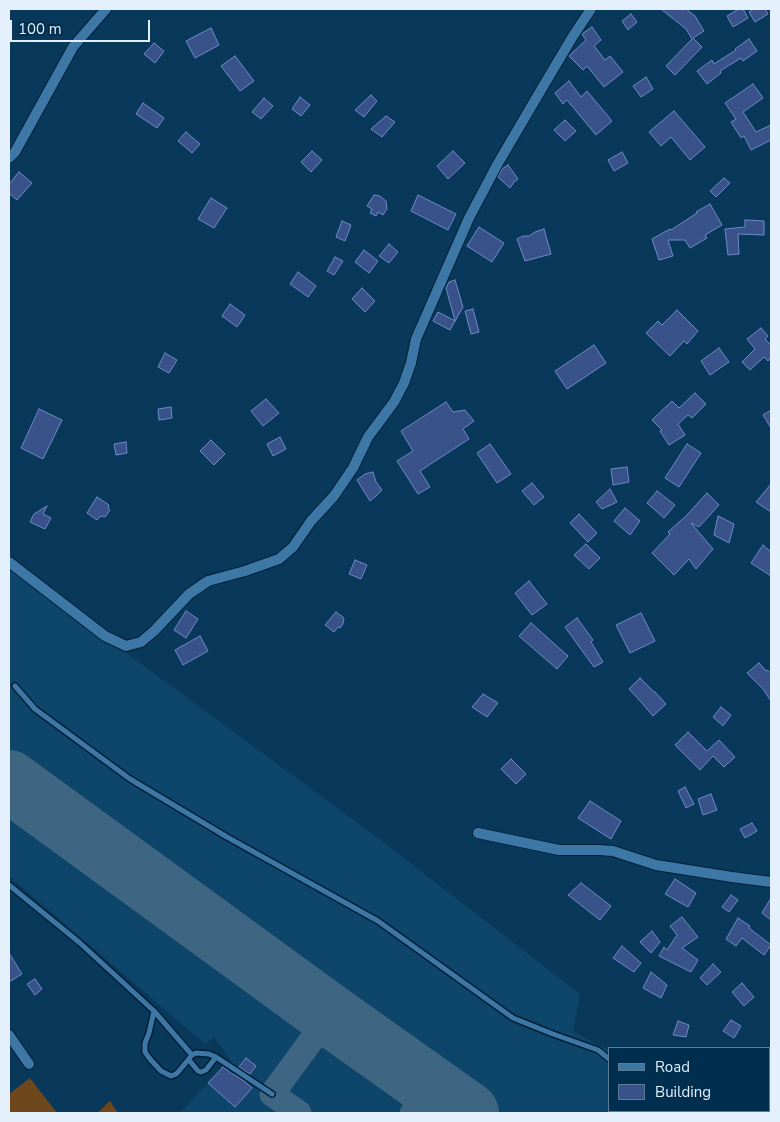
<!DOCTYPE html>
<style>
body{margin:0}
#map{position:relative;width:780px;height:1122px;overflow:hidden;background:#08395a;font-family:"Nunito Sans",sans-serif}
canvas{display:block}
.frame{position:absolute;inset:0;border:10px solid #e4f0fb;pointer-events:none}
.legend{position:absolute;left:608px;top:1047px;width:162px;height:65px;box-sizing:border-box;background:#002e4f;border:1px solid #5b7c94;margin:0;padding:6px 9px;list-style:none;font-size:15px;color:#e4f0fb}
.legend li{display:flex;align-items:center;gap:10px;height:25px}
.legend b{width:25px;border:1px solid #5b7c94}
.scale{position:absolute;left:10px;top:20px;width:140px;height:22px;box-sizing:border-box;border:2px solid #e4f0fb;border-top:0;padding-left:6px;font-size:15px;line-height:18px;white-space:nowrap;color:#e4f0fb;-webkit-text-stroke:4px #002e4f;paint-order:stroke}
</style>
<div id="map">
<canvas width="780" height="1122"></canvas>
<div class="frame"></div>
<ul class="legend">
<li><b style="height:6px;background:#3d77a6"></b>Road</li>
<li><b style="height:14px;background:#3a528a"></b>Building</li>
</ul>
<div class="scale">100 m</div>
</div>
<script>
const ctx = document.querySelector('canvas').getContext('2d');
ctx.lineJoin = 'round';
function paint(path, color) { ctx.fillStyle = color; ctx.fill(path, 'evenodd'); }
const poly = rows => new Path2D(rows.map(r => 'M' + r).join(''));
function stroke(path, color, width, dash) { ctx.strokeStyle = color; ctx.lineWidth = width; ctx.lineCap = dash ? 'butt' : 'round'; ctx.setLineDash(dash || []); ctx.stroke(path); }
const built = poly([
 [9,567,370,832,580,994,573,1032,609,1050,609,1111,733,1111,736,1113,180,1113,224,1066,231,1061,214,1037,205,1044,9,876]
]);
const green = poly([
 [30,1078,57,1113,9,1113,9,1094],
 [110,1101,118,1113,97,1113]
]);
const taxiway = poly([
 [299,1113,272,1094,330,1015],
 [412,1113,432,1088]
]);
const runway = poly([
 [9,781,330,1015,468,1113]
]);
const building = poly([
 [661,9,686,9,695,16,704,31,693,38,702,47,675,75,666,66,692,39,686,29,661,9],
 [739,9,743,9,748,18,733,27,727,16,739,9],
 [754,9,765,9,768,14,755,22,749,12,754,9],
 [631,14,637,22,628,30,622,21,631,14],
 [592,27,601,40,594,46,605,60,610,56,623,72,604,87,587,66,583,70,569,56,586,40,582,34,592,27],
 [211,28,219,45,195,58,186,41,211,28],
 [749,39,757,51,743,61,741,58,720,71,721,73,707,84,697,71,712,60,714,64,736,50,735,49,749,39],
 [154,43,164,51,155,63,144,54,154,43],
 [235,56,254,81,240,91,221,66,235,56],
 [646,77,653,89,641,97,633,86,646,77],
 [569,81,581,97,587,91,612,121,596,135,567,100,563,104,555,93,569,81],
 [753,84,763,98,743,112,756,132,771,125,771,140,751,150,744,136,741,138,731,122,736,119,725,103,753,84],
 [371,95,377,101,364,117,355,110,371,95],
 [300,97,310,105,301,116,292,109,300,97],
 [264,98,273,106,261,119,252,112,264,98],
 [143,103,164,118,157,128,136,114,143,103],
 [674,111,705,147,690,160,671,137,661,146,649,132,674,111],
 [386,116,395,122,382,137,371,129,386,116],
 [565,120,576,131,565,141,554,130,565,120],
 [186,132,200,144,192,153,178,141,186,132],
 [312,151,322,160,311,172,301,162,312,151],
 [453,151,465,163,448,179,437,166,453,151],
 [622,152,628,163,614,171,608,160,622,152],
 [508,165,518,179,514,182,510,188,498,177,502,169,508,165],
 [19,172,32,183,17,200,9,193,9,184,19,172],
 [724,178,730,183,716,197,710,191,724,178],
 [374,195,380,196,386,201,387,209,383,215,378,212,376,216,370,213,372,209,367,206,374,195],
 [418,195,456,214,448,230,411,211,418,195],
 [211,198,227,208,214,228,198,219,211,198],
 [710,204,722,225,705,235,707,238,690,248,685,240,668,240,673,256,659,260,652,239,670,229,671,230,697,213,696,212,710,204],
 [745,220,764,221,764,235,738,234,739,254,728,255,725,229,745,227,745,220],
 [342,221,351,225,345,241,336,237,342,221],
 [479,227,504,243,492,262,467,246,479,227],
 [544,229,551,254,525,261,517,239,523,236,529,236,535,232,544,229],
 [389,244,398,252,389,263,379,256,389,244],
 [364,250,378,261,369,273,355,262,364,250],
 [335,257,343,261,334,275,327,271,335,257],
 [298,272,316,286,308,297,290,284,298,272],
 [455,280,463,307,450,330,433,321,438,312,455,321,446,288,449,282,455,280],
 [362,288,375,301,365,312,352,299,362,288],
 [230,304,245,315,237,327,222,316,230,304],
 [473,309,479,332,471,334,465,311,473,309],
 [677,310,698,331,687,344,684,341,670,356,646,333,658,321,662,325,677,310],
 [761,328,768,336,765,339,771,345,771,357,768,361,764,357,750,370,742,362,755,349,747,339,761,328],
 [594,345,606,363,567,389,555,371,594,345],
 [719,348,729,362,710,375,701,361,719,348],
 [165,353,177,360,169,373,158,367,165,353],
 [695,393,706,404,692,418,688,415,678,424,685,435,669,445,660,431,662,430,652,420,672,401,679,408,695,393],
 [266,399,279,413,263,426,251,411,266,399],
 [446,402,453,412,465,410,474,421,463,429,469,439,420,471,430,487,418,494,397,461,413,451,401,431,446,402],
 [171,407,172,418,159,420,158,409,171,407],
 [39,409,62,420,43,459,21,448,39,409],
 [771,410,771,428,763,415,771,410],
 [280,437,286,449,273,456,267,444,280,437],
 [211,440,225,454,214,465,200,451,211,440],
 [126,442,127,453,116,455,114,444,126,442],
 [490,444,511,474,497,483,477,453,490,444],
 [687,444,701,453,679,487,665,478,687,444],
 [627,467,629,482,613,485,611,469,627,467],
 [373,472,376,482,382,490,376,496,370,501,357,480,365,474,373,472],
 [532,483,544,497,534,505,522,491,532,483],
 [771,484,771,512,756,502,771,484],
 [610,489,617,502,602,509,596,502,610,489],
 [657,491,675,505,664,518,647,503,657,491],
 [707,493,719,505,699,527,691,523,713,549,696,569,689,559,674,575,652,553,670,534,668,532,687,515,707,493],
 [97,497,109,505,108,508,110,510,105,517,101,516,97,520,87,513,97,497],
 [47,506,43,514,51,518,45,529,30,522,34,514,47,506],
 [625,508,640,521,630,535,614,521,625,508],
 [579,514,597,533,588,542,570,523,579,514],
 [718,516,734,524,729,543,714,535,718,516],
 [586,544,600,558,589,569,574,555,586,544],
 [763,545,771,552,771,576,751,563,763,545],
 [355,560,367,565,361,579,349,574,355,560],
 [529,581,547,604,532,615,515,593,529,581],
 [186,611,198,619,186,638,174,630,186,611],
 [336,612,344,618,343,624,340,628,338,627,334,632,325,625,336,612],
 [641,613,655,641,630,653,616,625,641,613],
 [577,618,593,640,591,642,603,662,594,667,565,627,577,618],
 [531,623,568,656,557,669,519,636,531,623],
 [200,636,208,651,183,665,175,650,200,636],
 [759,663,766,671,767,670,771,673,771,701,763,689,747,673,759,663],
 [640,678,654,692,655,692,666,704,653,716,642,703,629,689,640,678],
 [483,694,498,703,487,717,472,707,483,694],
 [721,707,731,715,723,726,713,717,721,707],
 [688,732,707,751,719,740,735,757,724,767,713,756,700,770,675,745,688,732],
 [511,759,526,774,516,784,501,769,511,759],
 [685,787,694,804,686,808,678,791,685,787],
 [711,794,717,810,703,815,698,799,711,794],
 [590,801,621,821,611,839,578,818,590,801],
 [752,823,757,831,745,838,740,829,752,823],
 [675,879,696,893,688,907,665,894,675,879],
 [581,883,611,906,600,920,568,895,581,883],
 [731,895,738,900,729,912,722,907,731,895],
 [771,898,771,920,762,913,771,898],
 [682,917,698,937,682,948,698,960,691,972,659,956,664,947,667,950,677,935,670,926,682,917],
 [738,918,750,926,749,928,771,945,764,955,742,938,736,946,726,939,738,918],
 [652,931,660,942,651,953,640,942,652,931],
 [622,946,641,963,634,972,613,958,622,946],
 [9,953,22,974,9,982,9,953],
 [713,964,721,972,707,985,700,978,713,964],
 [651,972,667,985,661,998,643,988,651,972],
 [35,979,42,989,35,995,27,984,35,979],
 [742,983,754,997,744,1006,732,992,742,983],
 [731,1020,741,1026,734,1038,723,1031,731,1020],
 [678,1021,689,1025,686,1037,673,1035,678,1021],
 [246,1058,256,1066,250,1074,239,1067,246,1058],
 [223,1067,232,1074,233,1074,244,1081,252,1088,235,1107,208,1083,223,1067]
]);
const service = poly([
 [15,686,35,709,130,779,227,837,378,921,513,1018,553,1034,598,1050,609,1059],
 [9,885,80,943,154,1011,192,1055],
 [154,1011,149,1033,145,1043,145,1052,150,1059,161,1071,171,1076,176,1074,179,1071,192,1055,196,1053,209,1054,216,1057,206,1070,201,1072,198,1071,189,1060],
 [216,1057,272,1094],
 [676,1111,679,1113]
]);
const minor = poly([
 [9,158,15,152,73,47,106,9],
 [9,562,105,636,126,646,141,642,154,631,189,594,208,581,245,571,279,559,293,547,311,521,334,496,353,468,368,437,394,402,404,383,411,363,416,339,469,218,497,165,538,95,573,36,591,9],
 [478,833,559,850,599,850,613,851,656,865,732,877,771,882],
 [9,1035,29,1064]
]);
paint(built, '#0e456a');
paint(green, '#6e471c');
stroke(taxiway, '#3e6682', 25);
stroke(runway, '#3e6682', 62);
paint(building, '#3a528a');
stroke(building, '#6f8ac6', 1);
stroke(service, '#001f36', 8);
stroke(minor, '#001f36', 12);
stroke(service, '#3d77a6', 5);
stroke(minor, '#3d77a6', 10);
</script>
